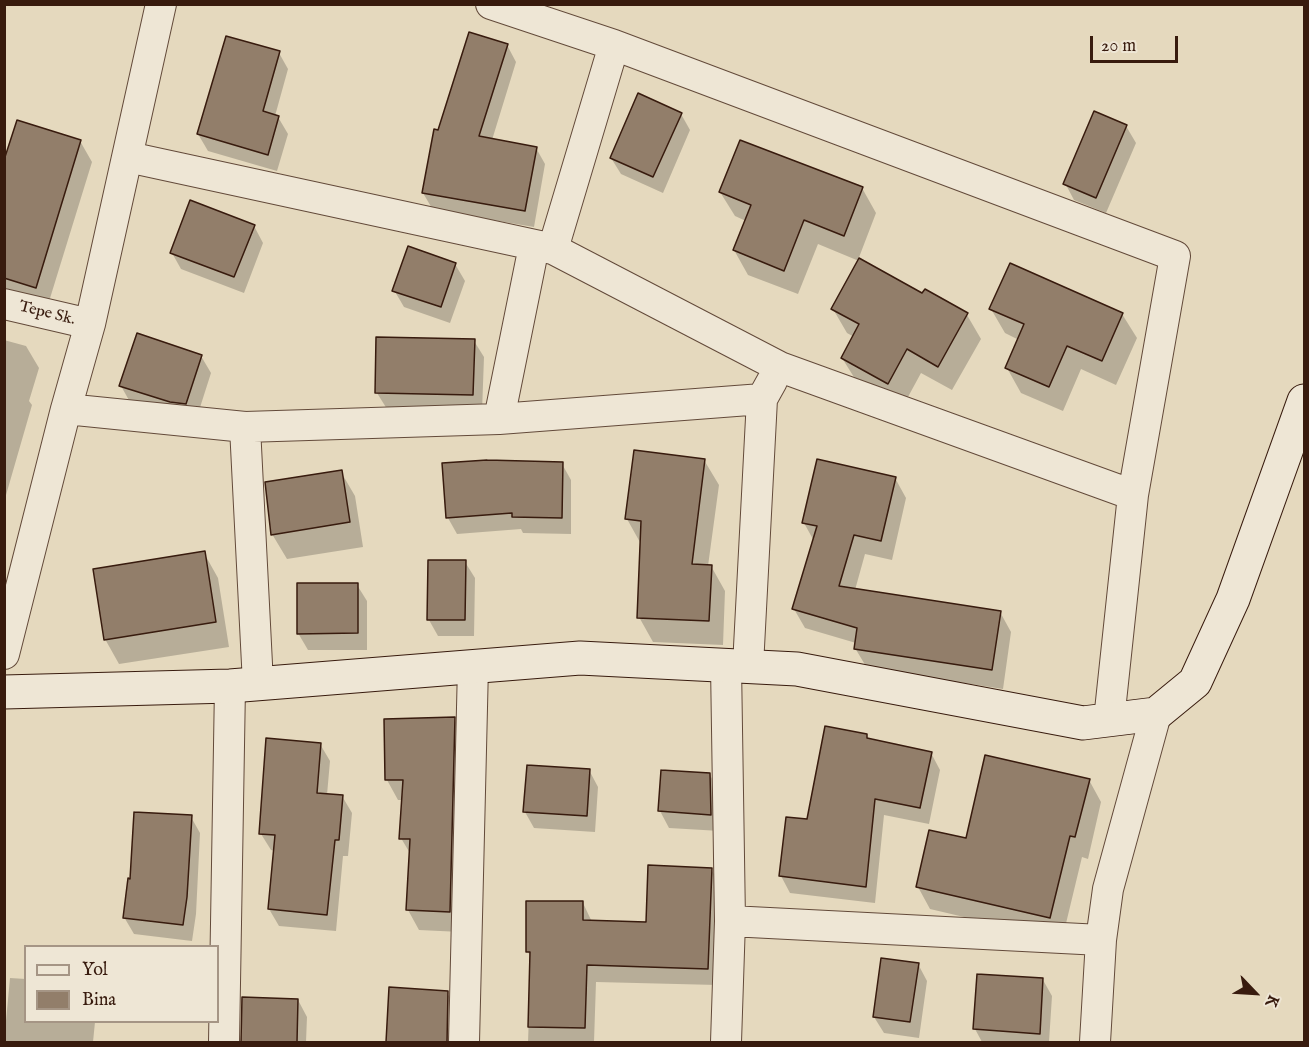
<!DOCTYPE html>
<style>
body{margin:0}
#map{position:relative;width:1309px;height:1047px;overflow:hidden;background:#e5d9be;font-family:"IM FELL English",serif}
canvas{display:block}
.frame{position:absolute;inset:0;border:6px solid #381b0e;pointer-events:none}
.legend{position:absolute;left:24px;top:945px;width:195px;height:78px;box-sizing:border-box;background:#eee6d5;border:2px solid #a59585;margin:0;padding:8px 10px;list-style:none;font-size:18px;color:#381b0e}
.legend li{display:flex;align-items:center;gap:12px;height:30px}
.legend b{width:30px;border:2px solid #a59585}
.north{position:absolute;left:1225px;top:963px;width:60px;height:60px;-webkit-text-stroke:4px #eee6d5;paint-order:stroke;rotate:115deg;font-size:16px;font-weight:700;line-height:24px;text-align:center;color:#381b0e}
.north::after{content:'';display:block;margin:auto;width:21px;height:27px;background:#381b0e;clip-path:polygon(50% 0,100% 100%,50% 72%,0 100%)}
.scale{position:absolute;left:1090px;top:36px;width:88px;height:27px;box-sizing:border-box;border:3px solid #381b0e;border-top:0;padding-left:8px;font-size:18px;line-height:21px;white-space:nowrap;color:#381b0e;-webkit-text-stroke:4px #eee6d5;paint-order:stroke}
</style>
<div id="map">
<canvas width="1309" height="1047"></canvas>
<div class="frame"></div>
<ul class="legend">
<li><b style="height:8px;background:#eee6d5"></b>Yol</li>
<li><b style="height:16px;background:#927e6a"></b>Bina</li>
</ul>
<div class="north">K</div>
<div class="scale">20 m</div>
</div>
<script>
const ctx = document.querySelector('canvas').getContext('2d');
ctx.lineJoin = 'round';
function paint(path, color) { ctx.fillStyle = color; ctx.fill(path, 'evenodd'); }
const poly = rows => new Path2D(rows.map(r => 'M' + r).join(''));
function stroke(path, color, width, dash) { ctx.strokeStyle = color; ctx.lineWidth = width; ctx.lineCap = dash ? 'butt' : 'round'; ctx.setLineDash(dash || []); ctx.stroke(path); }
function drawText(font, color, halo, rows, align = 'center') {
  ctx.font = font + ' "IM FELL English",serif'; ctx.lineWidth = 6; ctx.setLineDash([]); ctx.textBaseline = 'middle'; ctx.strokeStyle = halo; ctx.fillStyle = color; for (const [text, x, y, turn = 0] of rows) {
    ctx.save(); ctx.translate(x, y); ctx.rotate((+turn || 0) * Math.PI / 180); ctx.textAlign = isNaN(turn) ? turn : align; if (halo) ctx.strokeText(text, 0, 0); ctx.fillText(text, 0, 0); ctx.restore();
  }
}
const shadow = poly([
 [507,45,516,62,492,140,536,148,545,164,534,227,433,210,423,193,439,131],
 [279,53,288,69,275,116,278,117,288,134,277,171,208,151,198,134],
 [681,114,690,130,663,193,621,174,611,158],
 [1126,126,1136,143,1106,213,1074,200,1065,183],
 [80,141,92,162,47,308,4,295,4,165],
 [862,188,876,213,858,260,923,295,967,315,981,339,952,390,921,373,902,408,857,382,842,358,854,337,847,333,833,309,859,261,818,244,798,294,748,275,734,250,746,221,735,216,720,192],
 [254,226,263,243,244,293,181,269,172,253],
 [455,264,465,281,450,323,404,307,394,290],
 [991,309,1122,314,1137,338,1116,385,1081,369,1063,411,1021,393,1007,368,1019,340,1005,333],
 [4,340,26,346,39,368,29,401,32,405,4,502],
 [474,341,484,357,482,412,387,409,377,393],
 [201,356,211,373,196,420,130,402,121,386],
 [704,460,719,485,708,566,711,566,725,591,723,645,653,642,639,617,641,544,627,519],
 [444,464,562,464,571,480,571,534,523,533,521,529,457,534,448,518],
 [341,472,355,496,363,547,287,559,272,534],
 [895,478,906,498,892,560,865,554,855,590,1000,612,1011,632,1003,689,867,668,855,648,856,643,805,628,794,609,814,541,804,523],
 [204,553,218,578,229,647,119,664,105,639],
 [465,562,475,578,474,636,438,636,429,620],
 [357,585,367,601,367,650,308,650,298,633],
 [454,719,465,739,461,932,419,930,408,910,411,855,401,838,403,800,398,800,387,780],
 [866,735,869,740,931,753,940,770,929,824,884,815,875,903,790,893,781,876,809,821],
 [320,744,330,761,327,795,342,796,352,813,348,856,343,856,336,931,279,926,269,909,275,851,271,850,261,834],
 [589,770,598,787,595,832,534,828,525,812],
 [710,775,719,792,720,831,669,828,660,811],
 [1089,780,1101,802,1088,859,1082,857,1062,940,930,909,918,887,967,840],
 [191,817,200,833,196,914,192,941,134,934,124,917],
 [711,869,721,886,717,985,596,982,594,1042,528,1042,531,958,528,952,583,903,592,922,647,923],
 [918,964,927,981,919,1038,884,1033,874,1017],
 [10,978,26,979,26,1022,95,1022,93,1042,4,1042],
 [1043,980,1052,996,1049,1042,982,1042,975,1029],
 [391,989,447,993,457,1009,456,1042,387,1042],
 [243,999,298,1000,307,1017,306,1042,326,1042,243,1042]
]);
const building = poly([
 [469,32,508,44,479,136,537,147,525,211,422,193,434,129,438,130,469,32],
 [226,36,280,51,263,111,279,116,268,155,197,134,226,36],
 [638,93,682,113,653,177,610,158,638,93],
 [1094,111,1127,125,1096,198,1063,184,1094,111],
 [17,120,81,140,36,288,4,278,4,160,17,120],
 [740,140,863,187,844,236,804,220,784,271,733,250,751,205,719,192,740,140],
 [190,200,255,225,234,277,170,253,190,200],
 [408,246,456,263,441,307,392,291,408,246],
 [859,258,922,293,925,289,968,313,938,367,907,349,888,384,841,358,859,324,831,309,859,258],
 [1010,263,1123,313,1102,361,1067,346,1049,387,1005,368,1024,324,989,309,1010,263],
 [137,333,202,355,186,404,170,402,119,386,137,333],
 [376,337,475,339,473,395,375,393,376,337],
 [634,450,705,459,692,564,712,565,709,621,637,618,641,521,625,519,634,450],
 [817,459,896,477,881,541,854,535,839,586,1001,611,992,670,854,649,857,628,792,609,817,526,802,523,817,459],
 [487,460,563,462,562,518,512,517,512,513,446,518,442,463,487,460],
 [342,470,350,522,271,535,265,482,342,470],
 [205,551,216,622,104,640,93,569,205,551],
 [428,560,466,560,465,620,427,620,428,560],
 [297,583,358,583,358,633,297,634,297,583],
 [455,717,450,912,406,910,410,839,399,839,403,780,385,780,384,719,455,717],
 [825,726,867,734,867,738,932,752,920,808,875,799,866,887,779,876,786,817,807,819,825,726],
 [266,738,321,743,317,793,343,795,339,840,335,840,327,915,268,909,275,835,259,834,266,738],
 [985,755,1090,779,1075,837,1070,836,1050,918,916,887,929,830,966,838,985,755],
 [527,765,590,769,587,816,523,812,527,765],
 [661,770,710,773,711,815,658,811,661,770],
 [134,812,192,815,187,897,183,925,123,918,128,878,130,879,134,812],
 [648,865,712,868,708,969,587,965,585,1028,528,1027,530,952,526,952,526,901,583,901,583,920,646,922,648,865],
 [881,958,919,963,910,1022,873,1017,881,958],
 [977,974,1043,978,1040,1034,973,1029,977,974],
 [389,987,448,991,447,1042,386,1042,389,987],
 [242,997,298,999,297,1042,241,1042,242,997]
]);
const street = poly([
 [491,4,614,45,1175,256,1133,495,1109,720],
 [128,157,553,249,780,367,1133,495],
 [553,249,614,45],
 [4,304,90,324],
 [66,409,245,427,499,419,762,399],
 [499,419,534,246],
 [245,427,258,684],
 [4,654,66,409,90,324,161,4],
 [748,666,762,399,772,381],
 [730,921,1101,940],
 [224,1042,230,686],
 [464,1042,473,666],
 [726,1042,730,921,726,665],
 [1095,1042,1101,940,1108,889,1156,714]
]);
const secondary = poly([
 [4,692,230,686,580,658,797,669,1083,723,1156,714,1195,682,1233,599,1304,401]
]);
const streetNames = [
 ["Tepe Sk.",47,314,14]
];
paint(shadow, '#0003');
paint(building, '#927e6a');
stroke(building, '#381b0e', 1.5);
stroke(street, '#634a3a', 32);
stroke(secondary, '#381b0e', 35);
stroke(street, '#eee6d5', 30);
stroke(secondary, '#eee6d5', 33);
drawText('16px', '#381b0e', '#eee6d5', streetNames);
</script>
